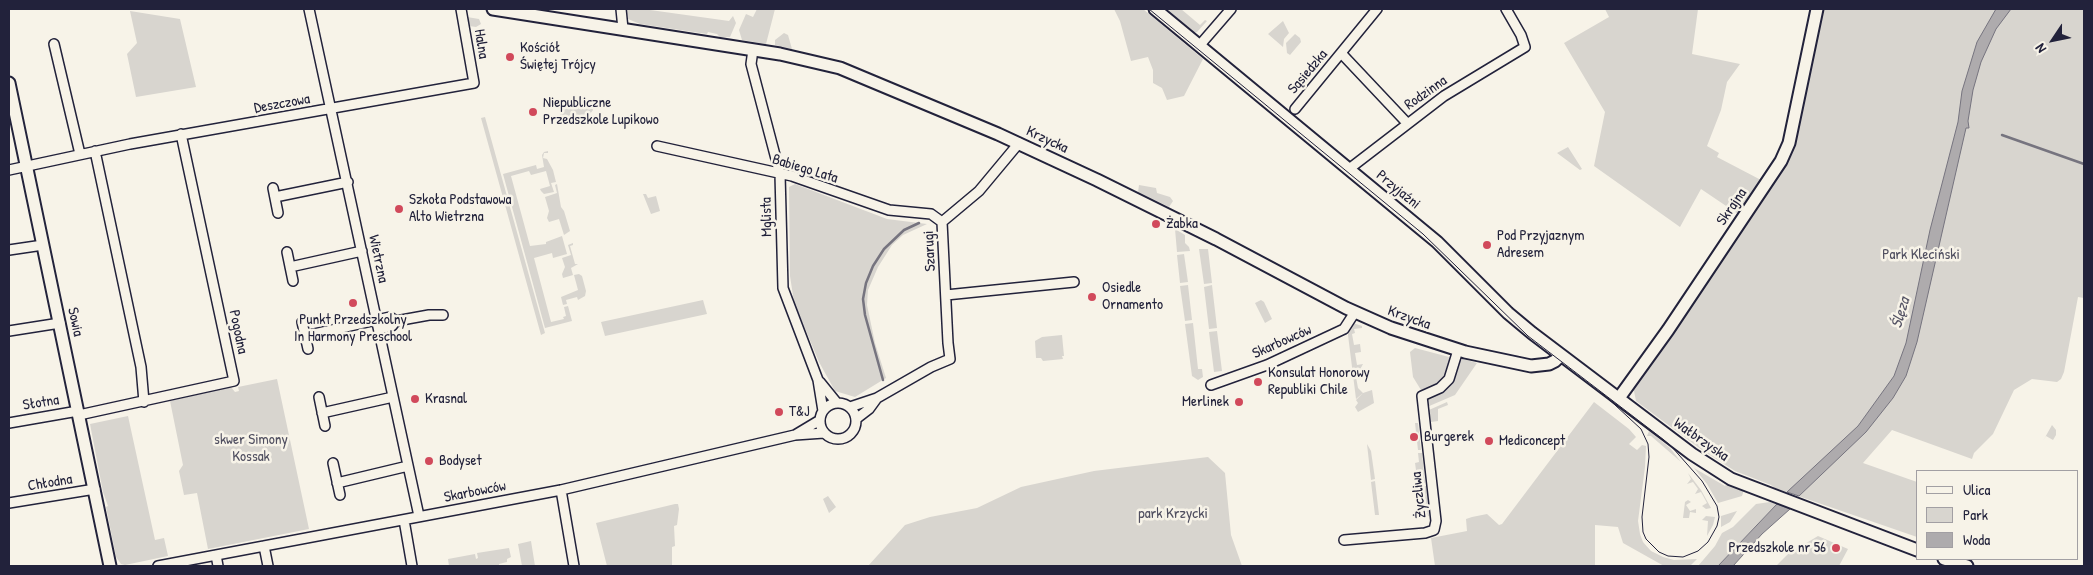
<!DOCTYPE html>
<meta charset="utf-8">
<style>
body{margin:0}
#map{position:relative;width:2093px;height:575px;overflow:hidden;background:#f7f3e8;font-family:"Patrick Hand",sans-serif}
canvas{display:block}
.frame{position:absolute;inset:0;border:10px solid #22223b;pointer-events:none}
.legend{position:absolute;left:1916px;top:470px;width:162px;height:90px;box-sizing:border-box;background:#f7f3e8;border:1px solid #a29fa3;margin:0;padding:6px 9px;list-style:none;font-size:15px;color:#22223b}
.legend li{display:flex;align-items:center;gap:10px;height:25px}
.legend b{width:25px;border:1px solid #a29fa3}
.north{position:absolute;left:2028px;top:15px;width:50px;height:50px;-webkit-text-stroke:4px #f7f3e8;paint-order:stroke;rotate:236deg;font-size:14px;font-weight:700;line-height:20px;text-align:center;color:#22223b}
.north::after{content:'';display:block;margin:auto;width:18px;height:22px;background:#22223b;clip-path:polygon(50% 0,100% 100%,50% 72%,0 100%)}
</style>
<div id="map">
<canvas width="2093" height="575"></canvas>
<div class="frame"></div>
<ul class="legend">
<li><b style="height:6px;background:#f7f3e8"></b>Ulica</li>
<li><b style="height:14px;background:#d8d5cf"></b>Park</li>
<li><b style="height:14px;background:#aeabad"></b>Woda</li>
</ul>
<div class="north">N</div>
</div>
<script>
const ctx = document.querySelector('canvas').getContext('2d');
ctx.lineJoin = 'round';
function paint(path, color) { ctx.fillStyle = color; ctx.fill(path, 'evenodd'); }
const poly = rows => new Path2D(rows.map(r => 'M' + r).join(''));
function stroke(path, color, width, dash) { ctx.strokeStyle = color; ctx.lineWidth = width; ctx.lineCap = dash ? 'butt' : 'round'; ctx.setLineDash(dash || []); ctx.stroke(path); }
function drawText(font, color, halo, rows, align = 'center') {
  ctx.font = font + ' "Patrick Hand",sans-serif'; ctx.lineWidth = 5; ctx.setLineDash([]); ctx.textBaseline = 'middle'; ctx.strokeStyle = halo; ctx.fillStyle = color; for (const [text, x, y, turn = 0] of rows) {
    ctx.save(); ctx.translate(x, y); ctx.rotate((+turn || 0) * Math.PI / 180); ctx.textAlign = isNaN(turn) ? turn : align; if (halo) ctx.strokeText(text, 0, 0); ctx.fillText(text, 0, 0); ctx.restore();
  }
}
const green = poly([
 [626,9,643,9,729,21,733,16,736,23,730,37,720,37,717,34,708,32,707,34,640,24,628,19],
 [757,9,775,9,766,44,742,40,739,30,746,14,753,17],
 [1114,9,1143,9,1203,59,1184,96,1167,100,1162,88,1153,83,1153,70,1148,57,1131,61,1120,21],
 [1167,9,1181,9,1200,25,1205,20,1207,21,1197,32,1194,33],
 [1605,9,1698,9,1692,54,1740,64,1727,82,1721,110,1707,146,1719,153,1717,157,1761,180,1738,214,1701,189,1680,227,1594,166,1605,112,1564,43,1609,17],
 [1821,9,2084,9,2084,298,2078,297,2064,372,2061,379,2057,382,2032,379,2014,390,1993,434,1974,453,1972,459,1892,430,1863,463,1917,482,1917,537,1775,488,1771,485,1735,471,1702,450,1636,401,1634,391,1631,389,1777,176],
 [130,11,180,19,196,87,136,97,127,54,137,43],
 [467,17,479,19,481,24,476,27,469,26],
 [1283,21,1289,33,1284,39,1283,47,1268,34],
 [784,33,788,35,792,49,775,45,775,40],
 [1295,34,1300,38,1301,42,1290,55,1287,53,1286,43],
 [591,100,593,110,590,114,561,120,558,105],
 [485,117,545,333,541,335,481,118],
 [1568,147,1582,169,1580,170,1557,153],
 [548,151,548,153,544,153,543,158,547,159,553,170,556,182,551,183,554,192,544,194,541,191,540,189,550,186,546,171,531,175,529,171,511,176,530,246,546,244,546,242,562,236,567,254,553,258,552,253,534,258,551,322,564,319,563,317,566,316,564,307,568,306,572,321,545,328,503,174,536,165,537,169,544,167,542,155,544,152],
 [557,184,561,207,564,211,570,231,564,235,559,219,549,222,547,218,549,211,545,197,557,193,555,185],
 [795,184,887,219,927,224,903,235,892,245,878,267,868,290,867,305,875,343,886,378,855,397,835,391,819,362,794,302,790,276,789,187],
 [1139,185,1156,188,1157,193,1170,197,1173,201,1169,207,1138,192],
 [643,194,646,194,648,198,656,196,660,211,651,214],
 [1175,229,1185,235,1185,243,1189,247,1190,251,1177,252],
 [573,243,573,245,570,246,575,264,578,264,571,268,573,275,563,278,562,274,565,267,562,258,571,255,568,245],
 [1199,249,1208,249,1212,283,1204,284],
 [1184,254,1188,282,1180,283,1177,255],
 [579,274,582,276,586,291,585,296,578,300,577,297,566,300,567,304,563,305,561,297,578,290,574,275],
 [1188,285,1192,320,1185,321,1180,286],
 [1212,285,1217,328,1209,329,1204,287],
 [703,300,707,314,605,336,601,322],
 [1261,300,1264,302,1272,319,1265,323,1255,303],
 [1193,323,1198,369,1202,369,1203,377,1198,380,1192,376,1185,324],
 [1353,323,1362,326,1362,328,1354,329,1355,333,1352,334,1354,345,1360,344,1361,352,1355,353,1357,365,1363,364,1356,377,1358,388,1363,393,1356,399,1348,335,1348,330],
 [1217,331,1222,371,1214,372,1209,332],
 [1062,335,1064,356,1062,356,1063,359,1043,361,1041,358,1036,358,1035,341,1042,337],
 [1415,348,1449,357,1451,360,1445,375,1440,382,1434,386,1421,390,1413,377,1410,352],
 [1463,359,1477,363,1455,395,1427,407,1426,402,1428,399,1444,391,1452,384,1460,361],
 [277,379,309,529,208,549,197,493,184,495,179,471,183,465,170,401,231,387,235,392,239,391,238,387],
 [1372,390,1374,403,1358,412,1355,407,1358,403,1356,400,1363,393],
 [1447,402,1448,405,1438,409,1438,421,1431,422,1429,410],
 [1594,402,1629,429,1636,437,1629,444,1637,450,1642,445,1646,446,1645,467,1638,521,1640,534,1643,542,1651,551,1663,557,1674,560,1697,559,1690,566,1664,566,1623,543,1618,527,1595,525,1595,566,1435,566,1431,538,1467,531,1466,519,1472,517,1487,514,1499,525,1502,524],
 [128,416,155,540,164,538,168,556,125,565,121,564,116,557,106,507,108,506,103,492,90,424],
 [1415,423,1418,423,1421,450,1418,450],
 [2052,425,2056,430,2056,435,2053,440,2046,436,2043,441],
 [1649,431,1670,448,1681,462,1651,436,1647,436],
 [1367,444,1371,451,1375,479,1371,480],
 [1418,453,1422,453,1425,483,1418,484,1415,463,1419,462],
 [1208,457,1225,473,1231,535,1242,566,868,566,905,525,930,517,977,508,1021,487,1094,471],
 [1694,468,1725,486,1727,484,1743,491,1743,493,1742,496,1718,503,1707,484],
 [1688,473,1701,490,1711,508,1706,509,1702,506,1707,503,1701,492,1695,494,1698,489,1693,482,1687,484,1691,479],
 [1375,481,1379,515,1375,515,1371,482],
 [1426,486,1429,516,1425,517,1422,491,1418,491,1418,487],
 [828,496,836,507,829,513,823,499],
 [1688,500,1691,502,1686,505,1690,511,1696,509,1696,513,1690,512,1689,518,1683,518,1685,502],
 [1770,502,1777,504,1718,566,1698,566,1715,546,1722,533,1733,527,1756,504],
 [675,504,678,504,679,509,677,525,674,526,675,546,672,547,672,566,607,566,596,523],
 [1737,511,1730,522,1721,527,1721,516],
 [1706,516,1715,517,1713,525,1707,536,1708,521,1702,520],
 [1818,536,1848,549,1839,566,1776,566,1788,554],
 [531,541,535,566,522,566,518,544],
 [509,548,511,557,507,559,507,562,499,564,499,566,449,566,448,559,475,554,476,559,478,558,477,553]
]);
const water = poly([
 [1996,9,2011,9,1996,29,1981,62,1973,90,1968,121,1969,128,1966,128,1917,342,1906,376,1893,398,1866,432,1799,496,1787,492,1858,426,1894,376,1906,343,1930,230,1958,122,1962,91,1977,42,1996,9],
 [1777,504,1790,509,1762,534,1733,566,1718,566,1777,504]
]);
const stream = poly([
 [2002,135,2084,164],
 [883,380,865,315,863,299,866,283,873,266,884,249,904,230,919,223]
]);
const minor = poly([
 [309,9,419,516],
 [621,9,623,29],
 [54,44,80,154],
 [1199,46,1231,9],
 [753,50,751,64,780,174,783,288,818,380,823,411],
 [1341,53,1407,123],
 [1295,109,1377,9],
 [657,146,792,176,889,210,931,214,942,222],
 [95,151,141,367,144,402],
 [1349,169,1444,96,1525,47,1521,35,1506,9],
 [9,170,130,144,474,83,461,9],
 [273,188,278,213],
 [275,197,348,182],
 [942,222,979,191,1019,143],
 [9,250,43,245],
 [287,252,293,281],
 [290,267,362,251],
 [946,295,1074,282],
 [302,322,308,349],
 [379,329,392,326,396,321,429,315,443,315],
 [9,331,60,323],
 [305,336,390,317,396,321],
 [820,382,837,403],
 [1211,385,1267,365,1344,329,1355,312],
 [319,397,325,426],
 '820 421a18 18 0 1 1 36 0a18 18 0 1 1-36 0Z',
 [850,407,877,398,931,367,950,359,948,343,942,222],
 [322,413,393,397],
 [79,415,234,381,181,134],
 [856,419,869,409,877,398],
 [9,423,78,411],
 [795,435,820,420],
 [333,463,340,495],
 [337,483,408,466],
 [561,490,574,566],
 [9,503,95,489],
 [404,520,412,566],
 [1344,540,1425,533,1434,530,1436,521,1422,396,1440,388,1449,379,1458,350],
 [264,546,268,566],
 [216,555,218,566],
 [158,566,561,490,795,435,824,433]
]);
const tertiary = poly([
 [493,9,780,54,840,68,998,134,1097,180,1216,239,1346,308,1391,328,1465,352,1531,366,1549,364,1555,361,1561,355],
 [1155,9,1437,242,1508,313,1532,333,1692,454,1731,479,1917,550],
 [9,83,110,566],
 [1619,398,1668,330,1781,161,1789,143,1817,9],
 [1944,559,1967,566]
]);
const tram = poly([
 [1149,9,1423,234,1528,336,1664,440,1671,446,1702,481,1717,506,1719,517,1717,526,1708,542,1698,551,1683,557,1668,556,1659,552,1646,539,1643,532,1642,517,1649,457,1648,444,1641,429,1602,393]
]);
const markers = [
 [510,57,5,"#d1495b"],
 [533,112,5,"#d1495b"],
 [399,209,5,"#d1495b"],
 [1156,224,5,"#d1495b"],
 [1487,245,5,"#d1495b"],
 [1092,297,5,"#d1495b"],
 [353,303,5,"#d1495b"],
 [1258,382,5,"#d1495b"],
 [415,399,5,"#d1495b"],
 [1239,402,5,"#d1495b"],
 [779,412,5,"#d1495b"],
 [1414,437,5,"#d1495b"],
 [1489,441,5,"#d1495b"],
 [429,461,5,"#d1495b"],
 [1836,548,5,"#d1495b"]
];
const streetNames = [
 ["Halna",481,44,81],
 ["Sąsiedzka",1308,72,-50],
 ["Rodzinna",1426,93,-35],
 ["Deszczowa",282,104,-10],
 ["Krzycka",1047,140,25],
 ["Babiego Lata",805,169,17],
 ["Przyjaźni",1398,190,39],
 ["Skrajna",1732,207,-56],
 ["Mglista",767,217,-91],
 ["Szarugi",930,251,-93],
 ["Wietrzna",378,259,78],
 ["Krzycka",1409,318,20],
 ["Sowia",75,322,78],
 ["Pogodna",238,332,78],
 ["Skarbowców",1282,342,-24],
 ["Słotna",41,403,-9],
 ["Wałbrzyska",1701,440,35],
 ["Chłodna",50,483,-9],
 ["Skarbowców",475,492,-11],
 ["Życzliwa",1419,495,-96]
];
const poiNames = [
 ["Kościół",520,48],
 ["Świętej Trójcy",520,65],
 ["Niepubliczne",543,103],
 ["Przedszkole Lupikowo",543,120],
 ["Szkoła Podstawowa",409,200],
 ["Alto Wietrzna",409,217],
 ["Żabka",1166,224],
 ["Pod Przyjaznym",1497,236],
 ["Adresem",1497,253],
 ["Osiedle",1102,288],
 ["Ornamento",1102,305],
 ["Punkt Przedszkolny",353,320,"center"],
 ["In Harmony Preschool",353,337,"center"],
 ["Konsulat Honorowy",1268,373],
 ["Republiki Chile",1268,390],
 ["Krasnal",425,399],
 ["Merlinek",1229,402,"right"],
 ["T&J",789,412],
 ["Burgerek",1424,437],
 ["Mediconcept",1499,441],
 ["Bodyset",439,461],
 ["Przedszkole nr 56",1826,548,"right"]
];
const parkNames = [
 ["Park Kleciński",1921,255],
 ["skwer Simony",251,440],
 ["Kossak",251,457],
 ["park Krzycki",1173,514]
];
const waterNames = [
 ["Ślęza",1901,313,-74]
];
paint(green, '#d8d5cf');
paint(water, '#aeabad');
stroke(water, '#76747f', 1);
stroke(stream, '#76747f', 2.5);
stroke(minor, '#22223b', 12);
stroke(tertiary, '#22223b', 15);
stroke(minor, '#f7f3e8', 9);
stroke(tertiary, '#f7f3e8', 11);
stroke(tram, '#22223b', 1);
for (const [x, y, r, color] of markers) { const dot = new Path2D(); dot.arc(x, y, r, 0, 2 * Math.PI); ctx.fillStyle = color; ctx.fill(dot); stroke(dot, '#f7f3e8', 2); }
drawText('15px', '#22223b', '#f7f3e8', streetNames);
drawText('15px', '#22223b', '#f7f3e8', poiNames, 'left');
drawText('15px', '#504f60', '#f7f3e8', parkNames);
drawText('italic 16px', '#535263', '#f7f3e8', waterNames);
</script>
